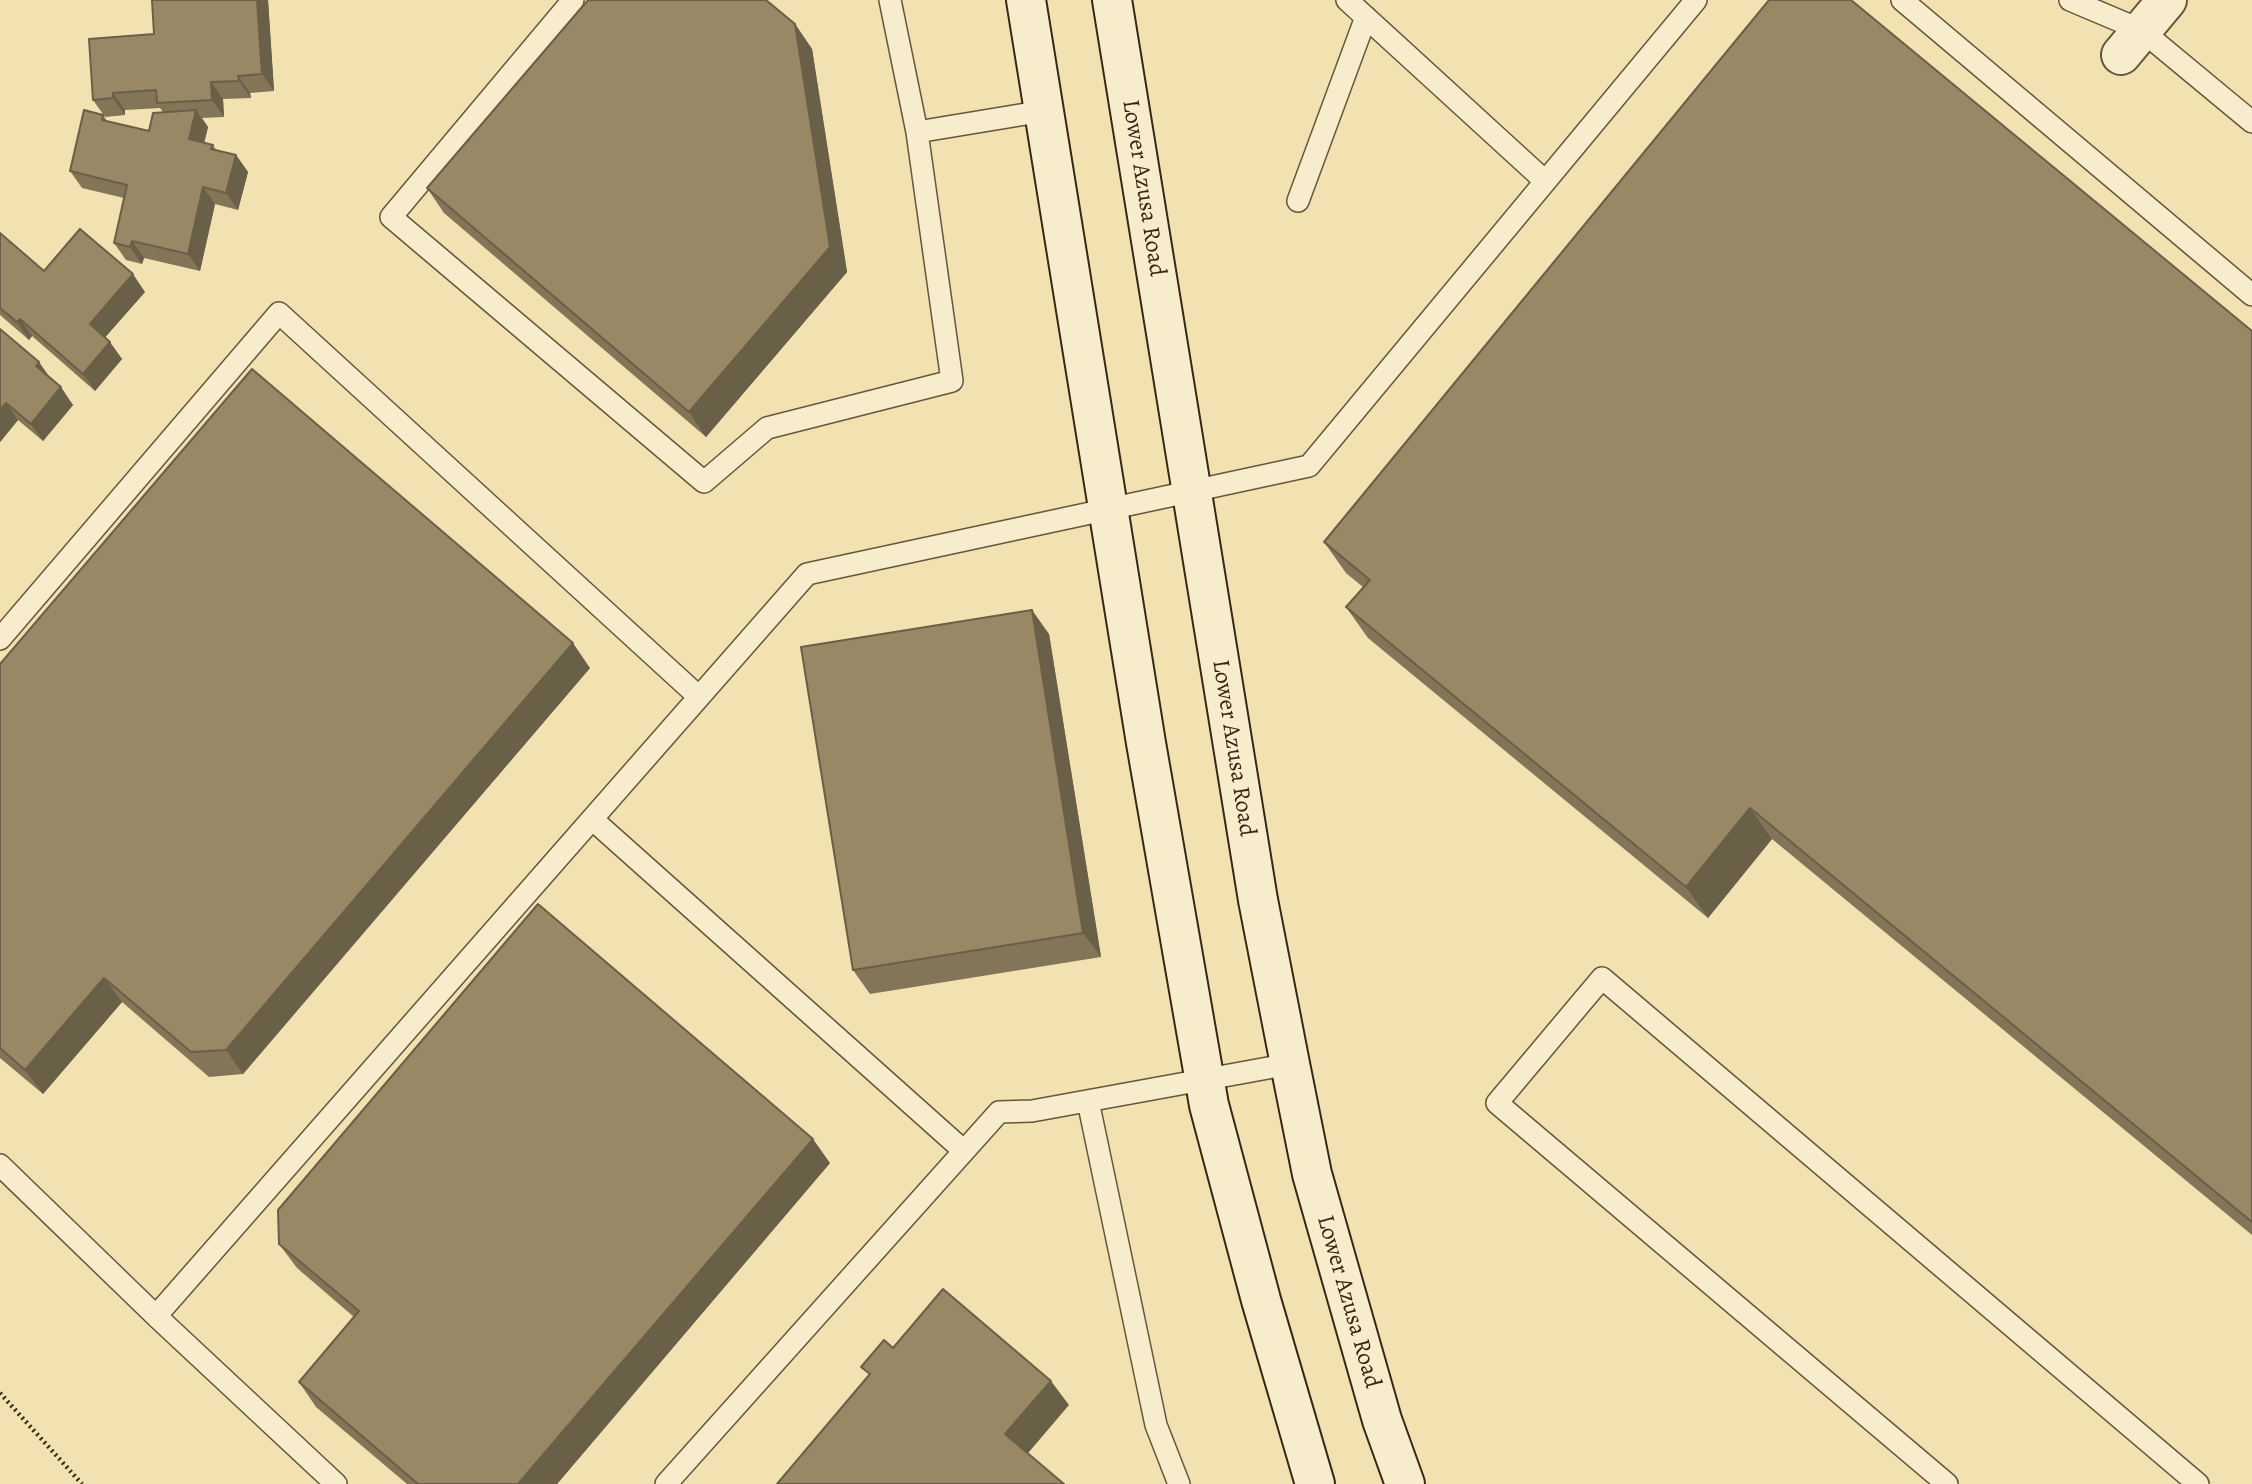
<!DOCTYPE html>
<style>
body{margin:0}
canvas{display:block;background:#f2e1b1}
</style>
<canvas width="2252" height="1484"></canvas>
<script>
const ctx = document.querySelector('canvas').getContext('2d');
ctx.lineJoin = 'round';
const poly = rows => new Path2D(rows.map(r => 'M' + r).join(''));
function stroke(path, color, width, dash) { ctx.strokeStyle = color; ctx.lineWidth = width; ctx.lineCap = dash ? 'butt' : 'round'; ctx.setLineDash(dash || []); ctx.stroke(path); }
function paint(path, color) { ctx.fillStyle = color; ctx.fill(path, 'evenodd'); }
function drawText(font, color, halo, rows, align = 'center') {
  ctx.font = font + ' Alegreya,serif'; ctx.lineWidth = 7; ctx.setLineDash([]); ctx.textBaseline = 'middle'; ctx.strokeStyle = halo; ctx.fillStyle = color; for (const [text, x, y, turn = 0] of rows) {
    ctx.save(); ctx.translate(x, y); ctx.rotate((+turn || 0) * Math.PI / 180); ctx.textAlign = isNaN(turn) ? turn : align; if (halo) ctx.strokeText(text, 0, 0); ctx.fillText(text, 0, 0); ctx.restore();
  }
}
const path = poly([
 [0,1393,82,1484]
]);
const service = poly([
 [573,0,391,217,704,482,767,428,952,381,917,132,890,0],
 [1347,0,1545,181],
 [1902,0,2252,295],
 [2070,0,2141,30,2252,122],
 [917,132,1044,111],
 [1298,201,1366,17],
 [0,639,279,313,699,697],
 [592,819,964,1151],
 [1088,1101,1156,1425,1179,1484],
 [0,1165,156,1316,807,574,1309,466,1696,0],
 [156,1316,336,1484],
 [666,1484,999,1112,1032,1111,1290,1064],
 [1947,1484,1497,1103,1602,978,2198,1484]
]);
const minor = poly([
 [2121,55,2167,0]
]);
const secondary = poly([
 [1026,0,1146,743,1209,1105,1261,1300,1315,1484],
 [1112,0,1258,900,1290,1064,1312,1174,1382,1420,1405,1484]
]);
const wall = poly([
 [268,0,274,91,250,93,251,98,223,99,224,117,202,118,208,127,204,143,213,145,216,150,236,155,248,172,238,210,215,204,200,271,144,258,142,264,126,260,114,243,124,198,82,188,70,171,103,115,107,121,149,131,163,112,160,108,125,110,125,115,105,117,93,100,154,34],
 [795,24,812,49,847,272,706,437,444,213,427,188],
 [0,233,44,271,145,292,105,337,122,359,95,391,32,336,29,340,0,315],
 [0,329,51,379,73,405,43,441,18,420,0,442],
 [2252,331,2252,1235,1772,839,1708,918,1368,638,1346,607,1363,587,1346,573,1324,542],
 [1049,634,1101,957,870,994,853,970],
 [0,664,590,668,243,1074,209,1077,122,1002,43,1094,0,1058],
 [830,1163,557,1484,407,1484,316,1407,299,1382,354,1317,297,1268,279,1244]
]);
const shadedWall = poly([
 [257,0,268,0,274,91,262,74],
 [795,24,812,49,847,272,706,437,689,412],
 [238,76,250,93,251,98,239,81],
 [211,82,223,99,224,117,212,100],
 [113,93,125,110,125,115,113,98],
 [196,110,208,127,201,156,189,139],
 [236,155,248,172,238,210,226,193],
 [203,187,215,204,200,271,188,254],
 [132,241,144,258,142,264,130,247],
 [133,274,145,292,102,341,90,324],
 [20,319,32,336,29,340,17,322],
 [110,342,122,359,95,391,83,374],
 [39,362,51,379,36,366],
 [61,387,73,405,43,441,31,424],
 [6,403,18,420,0,442,0,410],
 [1032,610,1049,634,1101,957,1083,933],
 [573,643,590,668,243,1074,226,1050],
 [1750,808,1772,839,1708,918,1686,887],
 [104,978,122,1002,43,1094,25,1070],
 [813,1139,830,1163,557,1484,518,1484],
 [1051,1381,1069,1405,1023,1459,1005,1434]
]);
const building = poly([
 [152,0,257,0,262,74,238,76,239,81,211,82,212,100,157,103,156,90,113,93,113,98,93,100,89,39,154,34,152,0],
 [588,0,766,0,795,24,830,247,689,412,427,188,588,0],
 [1769,0,1851,0,2252,331,2252,1222,1750,808,1686,887,1346,607,1370,580,1324,542,1769,0],
 [84,110,103,115,102,120,149,131,153,113,196,110,189,139,213,145,211,149,236,155,226,193,203,187,188,254,132,241,130,247,114,243,127,185,70,171,84,110],
 [80,229,133,274,90,324,110,342,83,374,20,319,17,322,0,308,0,233,44,271,80,229],
 [0,329,39,362,36,366,61,387,31,424,6,403,0,410,0,329],
 [252,369,573,643,226,1050,191,1052,104,978,25,1070,0,1048,0,664,252,369],
 [1032,610,1083,933,853,970,801,647,1032,610],
 [538,904,813,1139,518,1484,418,1484,299,1382,359,1311,279,1244,278,1210,538,904],
 [943,1289,1051,1381,1005,1434,1064,1484,777,1484,870,1374,861,1367,884,1340,893,1348,943,1289]
]);
const streetNames = [
 ["Lower Azusa Road",1143,188,81],
 ["Lower Azusa Road",1233,748,81],
 ["Lower Azusa Road",1348,1302,74]
];
stroke(service, '#66563c', 24);
stroke(minor, '#66563c', 42);
stroke(secondary, '#372715', 42);
stroke(path, '#372715', 4.5, [2, 3.5]);
stroke(service, '#f7eccc', 21);
stroke(minor, '#f7eccc', 38);
stroke(secondary, '#f7eccc', 38);
paint(wall, '#837558');
paint(shadedWall, '#6a5f47');
paint(building, '#988866');
stroke(building, '#6a5f47', 2);
drawText('24px', '#372715', '#f7eccc', streetNames);
</script>
